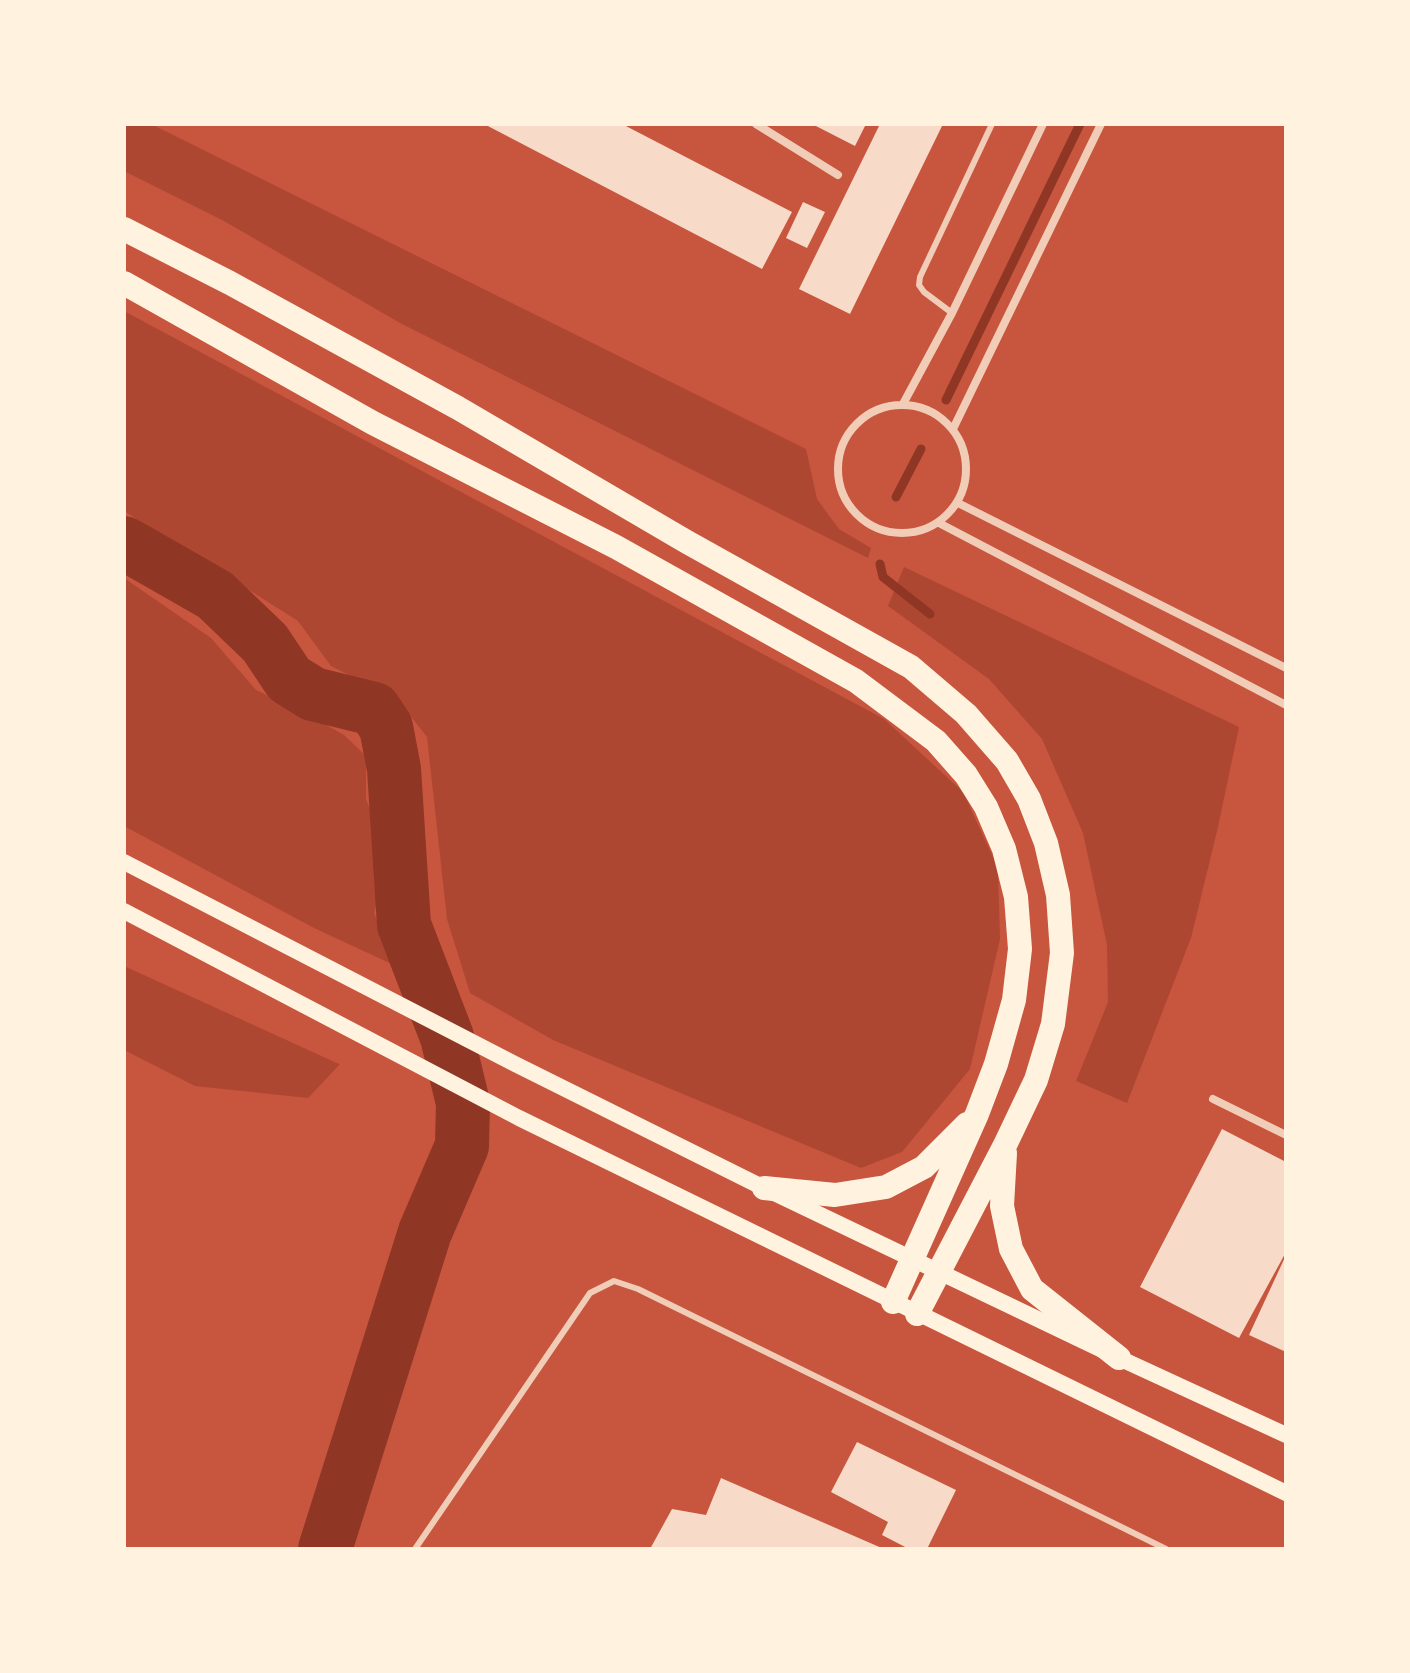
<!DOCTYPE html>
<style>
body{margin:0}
#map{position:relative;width:1410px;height:1673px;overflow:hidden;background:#c8553d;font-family:Commissioner,sans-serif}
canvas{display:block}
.frame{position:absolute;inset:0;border:126px solid #fff3e0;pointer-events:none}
</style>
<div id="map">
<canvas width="1410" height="1673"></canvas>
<div class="frame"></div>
</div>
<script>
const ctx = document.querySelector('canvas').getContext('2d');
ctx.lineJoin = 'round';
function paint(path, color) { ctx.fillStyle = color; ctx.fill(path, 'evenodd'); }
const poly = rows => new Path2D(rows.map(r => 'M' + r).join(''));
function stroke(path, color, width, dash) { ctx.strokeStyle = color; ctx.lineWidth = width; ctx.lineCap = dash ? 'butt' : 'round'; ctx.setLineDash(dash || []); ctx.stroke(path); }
const green = poly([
 [124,124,151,124,806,449,817,499,839,529,871,548,868,558,400,323,224,221,124,171],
 [124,311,884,719,963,792,998,868,1000,939,970,1069,902,1152,861,1168,553,1040,470,993,447,919,427,737,398,700,331,666,298,621,124,511],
 [904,567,1239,727,1218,827,1191,938,1127,1103,1076,1081,1108,1002,1107,945,1083,833,1042,739,989,679,888,606],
 [124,578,211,638,256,690,303,712,344,735,366,756,366,799,388,858,374,913,396,966,314,928,124,826],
 [124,966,339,1064,340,1064,308,1098,195,1086,124,1050]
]);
const stream = poly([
 [946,400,1080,124],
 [896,497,921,449],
 [880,564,883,577,930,614]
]);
const river = poly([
 [124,543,215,595,265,643,289,679,313,694,374,709,386,727,394,769,404,925,447,1037,463,1103,462,1146,425,1232,325,1549]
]);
const building = poly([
 [484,124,622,124,792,212,762,269],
 [812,124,866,124,855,146],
 [880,124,943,124,850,314,799,289],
 [803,202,825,212,807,248,786,238],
 [1222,1129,1286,1162,1286,1252,1239,1338,1140,1287],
 [1286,1255,1286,1352,1249,1335],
 [857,1442,956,1490,927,1549,909,1549,882,1535,888,1522,831,1492],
 [721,1478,884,1549,650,1549,672,1509,706,1515]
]);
const service = poly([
 [952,313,924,292,919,285,920,277,992,124],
 [415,1549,590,1293,614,1281,638,1289,1166,1549]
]);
const minor = poly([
 [756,124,838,175],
 [903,404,952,313,1043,124],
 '838 469a64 64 0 1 1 128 0a64 64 0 1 1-128 0Z',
 [953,429,1101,124],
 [958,503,1286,668],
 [939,523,1286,705],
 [1213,1099,1286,1135]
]);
const secondary = poly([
 [124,862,515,1064,764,1188,1119,1358,1286,1435],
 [124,911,519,1118,1286,1493]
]);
const motorway = poly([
 [124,229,230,283,458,408,687,542,911,667,966,714,1007,761,1029,799,1046,843,1058,895,1062,953,1053,1024,1036,1080,1006,1143,917,1314],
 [124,283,373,423,616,547,856,681,936,741,966,775,986,807,1004,849,1016,897,1020,949,1014,1000,996,1064,977,1114,893,1302],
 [1005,1153,1002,1206,1011,1249,1032,1289,1119,1358],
 [764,1188,835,1195,886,1187,924,1167,967,1124]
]);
paint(green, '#ae4732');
stroke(stream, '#8f3625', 9);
stroke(river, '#8f3625', 54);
paint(building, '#f7dbc8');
stroke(service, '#f1ccb7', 6);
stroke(minor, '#f1ccb7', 8);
stroke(secondary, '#fff3e0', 16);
stroke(motorway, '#fff3e0', 24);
</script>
